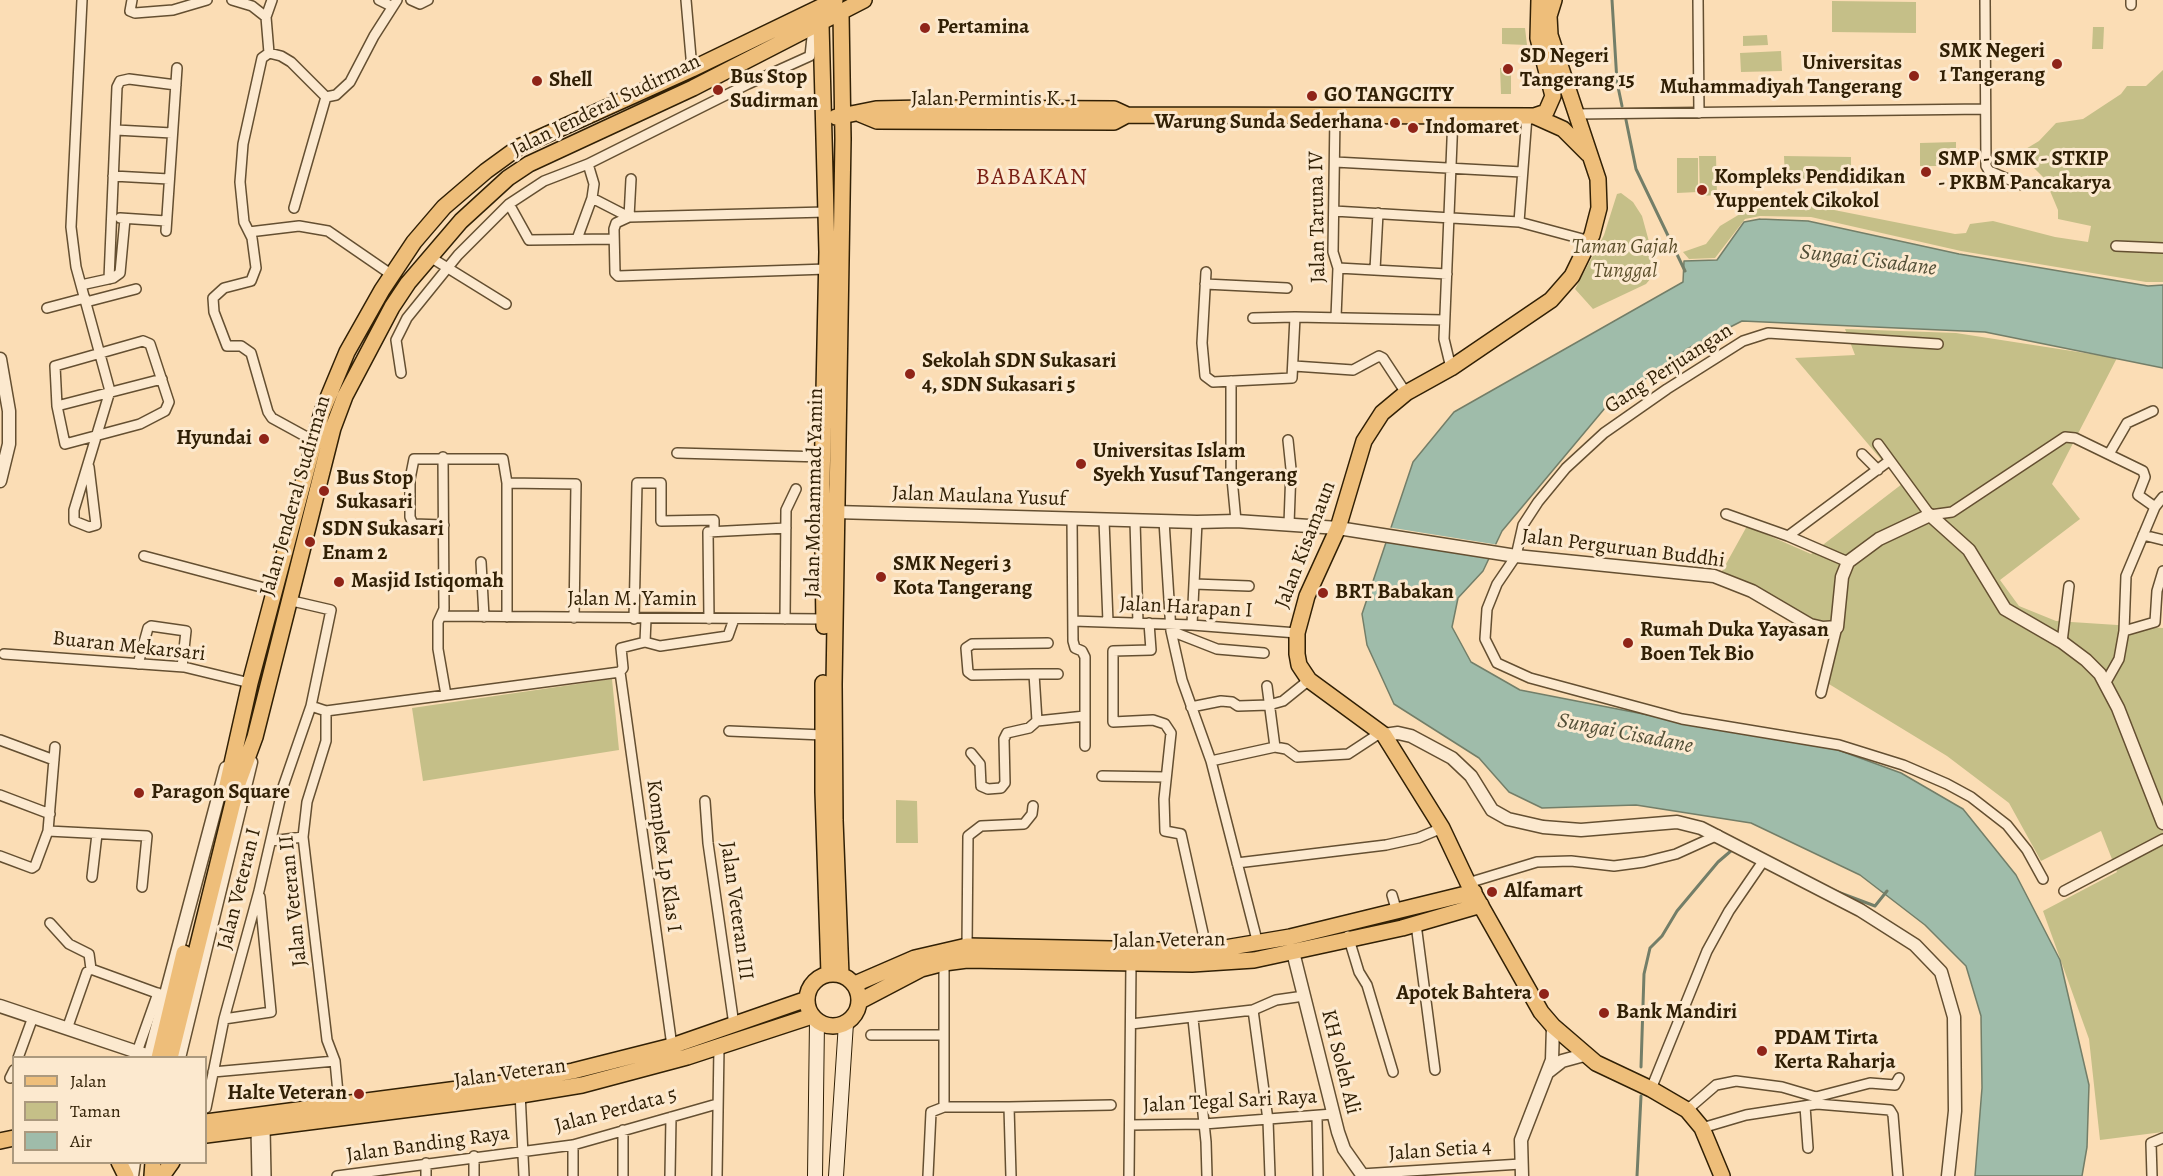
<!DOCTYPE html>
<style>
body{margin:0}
#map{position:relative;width:2163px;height:1176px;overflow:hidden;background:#fbddb5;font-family:Alegreya,serif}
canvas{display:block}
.legend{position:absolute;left:12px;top:1056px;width:195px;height:108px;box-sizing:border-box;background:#fce9cf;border:2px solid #ab997e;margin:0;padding:8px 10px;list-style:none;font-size:18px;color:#312005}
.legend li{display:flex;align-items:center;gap:12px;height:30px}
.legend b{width:30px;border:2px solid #ab997e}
</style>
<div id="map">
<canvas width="2163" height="1176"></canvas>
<ul class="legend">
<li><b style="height:8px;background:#eebe7a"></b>Jalan</li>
<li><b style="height:16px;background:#c5bf88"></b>Taman</li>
<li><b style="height:16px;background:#9fbcaa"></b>Air</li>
</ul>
</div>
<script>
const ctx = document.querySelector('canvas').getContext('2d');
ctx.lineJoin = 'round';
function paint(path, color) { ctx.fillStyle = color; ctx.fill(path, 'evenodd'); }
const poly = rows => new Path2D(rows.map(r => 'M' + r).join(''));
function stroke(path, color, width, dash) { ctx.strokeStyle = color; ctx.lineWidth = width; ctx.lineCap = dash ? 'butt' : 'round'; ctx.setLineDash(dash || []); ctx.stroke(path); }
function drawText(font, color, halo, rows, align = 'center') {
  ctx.font = font + ' Alegreya,serif'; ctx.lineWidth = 6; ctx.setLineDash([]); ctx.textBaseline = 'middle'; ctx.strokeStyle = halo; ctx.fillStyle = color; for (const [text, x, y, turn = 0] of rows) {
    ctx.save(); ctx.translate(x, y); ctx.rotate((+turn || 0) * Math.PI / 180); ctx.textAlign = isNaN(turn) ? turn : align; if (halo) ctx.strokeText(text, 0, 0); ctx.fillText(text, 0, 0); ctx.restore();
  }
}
const green = poly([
 [1832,1,1916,2,1916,33,1832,32],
 [2093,27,2104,27,2103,49,2092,49],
 [1502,28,1525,28,1527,45,1502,44],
 [1767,35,1768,45,1743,46,1743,36],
 [1781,51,1782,71,1741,72,1740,53],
 [1500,68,1511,68,1511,94,1501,94],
 [2163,70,2163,282,2146,282,1961,251,1811,217,1760,216,1745,219,1715,258,1689,259,1683,252,1706,244,1720,226,1755,205,1814,206,1955,234,1966,233,1970,224,1993,221,2055,237,2088,242,2091,226,2058,219,2058,210,2045,179,2019,153,2039,141,2056,123,2083,119,2121,94,2127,86,2146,86],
 [1956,142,1956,166,1920,166,1920,143],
 [1699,156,1716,156,1717,195,1700,196],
 [1784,156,1851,157,1851,175,1831,176,1830,179,1785,179],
 [1677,158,1698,158,1698,192,1677,193],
 [1621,193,1633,202,1642,216,1657,271,1646,284,1593,309,1575,289,1604,235,1617,194],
 [1845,329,1956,333,2117,358,2052,484,2080,519,2000,580,2019,606,2056,621,2163,628,2163,1132,2100,1140,2089,1039,2043,911,2117,872,2101,831,2041,861,2009,803,1947,756,1824,681,1840,633,1754,587,1721,573,1747,526,1811,554,1902,484,1795,358,1855,355],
 [612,679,619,750,423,781,412,708],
 [896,800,917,801,918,843,896,843]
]);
const water = poly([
 [1760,219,1808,221,1959,254,2148,286,2163,285,2163,368,1985,332,1742,321,1687,349,1605,408,1502,531,1483,571,1458,598,1452,627,1471,662,1520,690,1756,736,1811,740,1901,773,1963,809,2016,875,2060,960,2089,1085,2087,1147,2082,1176,1975,1176,1982,1088,1981,1016,1966,966,1925,925,1860,875,1751,823,1636,805,1542,808,1509,792,1479,758,1394,704,1367,645,1362,614,1413,462,1454,412,1683,282,1684,261,1717,260,1744,222,1760,219]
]);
const pier = poly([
 [1387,527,1499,545,1493,557,1383,540]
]);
const stream = poly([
 [1612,0,1617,82,1622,106],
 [1626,120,1636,169,1685,271],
 [1741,843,1757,850],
 [1835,891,1875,906,1887,891],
 [1641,1067,1644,974,1650,948,1662,936,1677,911,1718,862,1732,850],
 [1637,1176,1641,1096]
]);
const minor = poly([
 [82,0,71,227,76,267,110,391,74,510,74,521,89,527,96,525,89,467],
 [132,0,130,11,135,13,173,10,207,0],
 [232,0,252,6,266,17],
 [379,0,391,6],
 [411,0,420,4,428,0],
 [686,0,692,69],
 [1698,0,1699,113],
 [1985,0,1986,166,1989,171,2022,185],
 [2131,5,2131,0],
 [269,53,266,17,272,0],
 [1577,114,1985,109],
 [1335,115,1333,252,1338,268,1336,317],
 [116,130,172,133],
 [1335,162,1522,172],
 [113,176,169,179],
 [631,179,629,217,826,212],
 [592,198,629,217],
 [509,204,529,240,614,239],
 [294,208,326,97],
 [1334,211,1519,222,1590,241],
 [629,217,616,223,614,229,615,273,618,276,827,269],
 [120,218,166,221],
 [1519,222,1527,116],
 [166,231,177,68],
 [249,232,299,226,328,231,392,275],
 [577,239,592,198,594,184,588,164],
 [2116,246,2163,248],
 [430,257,506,304],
 [1338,268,1447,274],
 [1375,270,1378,213],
 [1206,272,1202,343,1205,376,1213,382,1292,378,1295,317,1444,320],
 [109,279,117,87,120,81,129,79,176,85],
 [1205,284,1287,288],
 [81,285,113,278,120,273,125,219],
 [86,302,136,289],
 [47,308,85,298],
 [1253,318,1295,317],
 [143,341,150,344,169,402,165,411,140,424,65,444,57,406,55,366,143,341],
 [1938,344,1768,333,1743,341,1667,389,1604,433,1566,468,1538,502,1523,525,1516,556,1497,584,1487,609,1485,639,1497,663,1530,678,1682,719,1839,745,1903,765,1947,784,1971,797,2007,825,2027,850,2043,879],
 [1294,366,1353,370,1379,356,1383,358,1406,393],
 [1451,368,1444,339,1453,116],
 [401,373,396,340,407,318,458,255,509,204,544,181,588,164,748,84,810,56,813,28],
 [1231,381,1231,468,1236,521],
 [57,406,162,379],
 [1288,440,1291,469,1289,524],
 [314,441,272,418,268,412,251,353,241,346,227,346,214,312,213,298,224,288,251,281,256,268,252,238,244,222,240,182,243,144,262,58,269,53,281,56,291,62,326,97,336,95,350,82,374,36,397,0],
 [1878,444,1930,515,1952,512,2065,437,2075,438,2143,471,2145,477,2138,495,2155,507],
 [677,453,823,457],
 [1862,454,1878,470],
 [2109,454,2127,423,2153,411],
 [443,457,444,609,438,622,438,649,446,695],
 [507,483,576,484,574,618],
 [1726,514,1788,536],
 [1072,519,1073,641,1075,648,1082,651,1085,657,1085,746],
 [1104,520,1108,622],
 [1135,521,1138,623],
 [1164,521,1171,631,1182,680,1211,761,1258,944],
 [444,525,413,524,410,517,410,479,414,459,503,459,507,483,507,617],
 [2143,535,2163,540],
 [144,556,276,591],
 [481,562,484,617],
 [1848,562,1788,536,1889,461],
 [1194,584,1249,586],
 [441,616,824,619],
 [634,619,637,483,661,483,661,521,714,520,714,530],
 [709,619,708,532,786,528],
 [785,619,786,510,796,489],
 [1073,621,1192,625,1297,633],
 [1149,623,1151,650,1113,651,1113,722,1153,720,1165,724,1171,733,1164,799,1165,831,1181,834,1207,951],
 [1192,625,1197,522],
 [1171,631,1217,649,1264,653],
 [2124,631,2126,576,2155,507,2163,497],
 [645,642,660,646,728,636,734,619],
 [2062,642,2069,586],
 [4,654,184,667,250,683],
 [138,664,148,628,151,626,186,631,182,667],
 [620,672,672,1046],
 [1034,674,1058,674],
 [2106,682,2119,659,2124,631,2155,622,2157,591,2163,571],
 [1267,686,1275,747],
 [1821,693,1837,627],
 [311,706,326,711,326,741,307,802,303,837,327,1040,335,1061,339,1104],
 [1191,707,1221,701,1232,702,1238,706,1269,705,1283,701,1309,680],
 [326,711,620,672,623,668,621,648,645,642,646,619],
 [1037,721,1034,674,972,675,968,672,966,648,972,644,1048,643],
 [729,731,823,735],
 [0,740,54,760],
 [971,753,980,764,981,786,988,789,1001,788,1005,783,1004,739,1007,733,1029,728,1037,721,1085,716],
 [1211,761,1275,747,1286,749,1297,757,1348,754,1380,733],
 [1102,776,1166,777],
 [0,795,50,814],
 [705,801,708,843,734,1025],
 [48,831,147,836,142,887],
 [271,841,303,837],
 [0,856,32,868,35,866,48,831,55,747],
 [1237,863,1386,845,1418,838,1442,828],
 [92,877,97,834],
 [1468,883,1537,862,1571,861,1614,866,1644,862,1676,854,1718,835],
 [2064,891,2163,839],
 [1392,895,1397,912],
 [50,923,69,944,89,954,91,969],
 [1416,924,1435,1070],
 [1348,936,1359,972,1367,985,1393,1072],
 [967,946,968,836,981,826,1024,824,1032,814,1033,806],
 [944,963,944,1107],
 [1253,1010,1268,1120,1270,1176],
 [224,1019,271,1012,260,897],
 [1193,1019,1206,1142,1207,1176],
 [1131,1024,1253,1010,1276,1000,1304,996],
 [67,1029,87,972,91,969,165,996],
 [871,1035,943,1035],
 [137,1052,158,993],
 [18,1058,33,1017],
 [213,1072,335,1061],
 [10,1078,14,1070],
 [1651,1089,1707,951,1729,911,1764,860],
 [520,1092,524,1176],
 [1816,1097,1870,1083,1895,1085,1899,1078],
 [1805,1106,1808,1148],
 [206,1108,224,1019,259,891,283,787,311,706,331,610,288,600],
 [1687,1110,1716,1085,1736,1081,1782,1087,1816,1097,1817,1104],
 [1317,1117,1318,1176],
 [1130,1125,1204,1124,1333,1114],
 [265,1128,266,1176],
 [1702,1128,1746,1115,1817,1104,1890,1110,1893,1115,1898,1176],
 [256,1129,257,1176],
 [573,1145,573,1176],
 [474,1156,474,1176],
 [426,1163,426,1176],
 [1361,1174,1521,1164],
 [337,1176,573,1145,717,1104],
 [623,1176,623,1130],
 [670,1176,671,1117],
 [717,1176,719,1047],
 [928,1176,931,1112,944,1107,1009,1107],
 [1011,1176,1009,1107,1111,1105],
 [1129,1176,1131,963],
 [2152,1176,2151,1143,2163,1138]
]);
const tertiary = poly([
 [0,359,9,411,9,444,0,481],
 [835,512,1197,522,1236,521,1338,528,1516,556,1714,576,1752,591,1810,625,1823,628,1837,627,1842,577,1848,562,1879,539,1930,515,1969,550,2005,609,2062,642,2086,660,2100,674,2118,708,2163,823],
 [1384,735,1398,733,1411,736,1452,758,1471,776,1492,810,1508,819,1543,827,1581,830,1677,822,1701,828,1860,910,1915,945,1941,972,1954,1017,1955,1111,1948,1176],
 [1293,952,1338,1132,1344,1149,1363,1176],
 [0,1006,155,1058],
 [149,1058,226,768],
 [179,1058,251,762],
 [1548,1072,1562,1061,1584,1055],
 [132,1176,134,1162],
 [1522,1176,1521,1140,1552,1060,1553,1026]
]);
const secondary = poly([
 [815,1176,817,1021],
 [836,1176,846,1023]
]);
const primary = poly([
 [1554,0,1549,16,1550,35,1598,179,1599,208,1592,235,1572,276,1551,300,1451,368,1406,393,1382,413,1364,441,1338,528,1307,596,1297,633,1297,654,1299,665,1309,680,1384,735,1442,828,1468,883,1541,1012,1553,1026,1596,1063,1651,1089,1687,1110,1702,1128,1722,1176],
 [821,24,827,252,822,484,824,626],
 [860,114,877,121,1114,122,1127,115],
 [1534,116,1546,112,1553,96,1538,38,1539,0],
 [836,117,876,109,925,108,1114,109,1127,115,1534,116,1563,129,1588,154],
 [823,683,823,792,829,974],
 [226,790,250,683,322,412,347,352,382,290,414,242,444,207,486,171,519,147,692,69,835,0],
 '807 1000a26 26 0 1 1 52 0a26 26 0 1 1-52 0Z',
 [841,975,835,820,834,684,843,139,841,13],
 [855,984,915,958,967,946,1207,951,1290,937,1474,892],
 [860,1001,921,969,944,963,967,960,1192,964,1254,960,1402,928,1481,905],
 [159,1058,184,953],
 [170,1058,237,786,255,737,333,428,345,396,392,307,408,283,461,221,508,178,529,164,693,88,864,0],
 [206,1122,519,1081,573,1071,672,1046,807,999],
 [206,1135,521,1095,582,1085,687,1057,812,1016],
 [0,1141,14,1138],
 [119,1162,126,1176],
 [152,1176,153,1162],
 [162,1176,172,1162]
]);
const markers = [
 [925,28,6,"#8f2418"],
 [2057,64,6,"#8f2418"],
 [1508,69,6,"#8f2418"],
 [1914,76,6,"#8f2418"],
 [537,81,6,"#8f2418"],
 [718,90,6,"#8f2418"],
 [1312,96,6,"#8f2418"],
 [1395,123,6,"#8f2418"],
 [1413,128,6,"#8f2418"],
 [1926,172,6,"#8f2418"],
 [1702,190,6,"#8f2418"],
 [910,374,6,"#8f2418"],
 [264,439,6,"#8f2418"],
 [1081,464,6,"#8f2418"],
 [324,491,6,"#8f2418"],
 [310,542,6,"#8f2418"],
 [881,577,6,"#8f2418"],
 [339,582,6,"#8f2418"],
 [1323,593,6,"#8f2418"],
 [1628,643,6,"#8f2418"],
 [139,793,6,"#8f2418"],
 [1492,892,6,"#8f2418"],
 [1544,994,6,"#8f2418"],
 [1604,1013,6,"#8f2418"],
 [1762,1051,6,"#8f2418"],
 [359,1094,6,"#8f2418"]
];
const poiNames = [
 ["Pertamina",937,28],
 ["SMK Negeri",2045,52,"right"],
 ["1 Tangerang",2045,76,"right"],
 ["SD Negeri",1520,57],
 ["Tangerang 15",1520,81],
 ["Universitas",1902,64,"right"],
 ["Muhammadiyah Tangerang",1902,88,"right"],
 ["Bus Stop",730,78],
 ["Sudirman",730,102],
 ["Shell",549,81],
 ["GO TANGCITY",1324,96],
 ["Warung Sunda Sederhana",1383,123,"right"],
 ["Indomaret",1425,128],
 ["SMP - SMK - STKIP",1938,160],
 ["- PKBM Pancakarya",1938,184],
 ["Kompleks Pendidikan",1714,178],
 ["Yuppentek Cikokol",1714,202],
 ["Sekolah SDN Sukasari",922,362],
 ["4, SDN Sukasari 5",922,386],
 ["Hyundai",252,439,"right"],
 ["Universitas Islam",1093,452],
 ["Syekh Yusuf Tangerang",1093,476],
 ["Bus Stop",336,479],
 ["Sukasari",336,503],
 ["SDN Sukasari",322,530],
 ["Enam 2",322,554],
 ["SMK Negeri 3",893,565],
 ["Kota Tangerang",893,589],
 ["Masjid Istiqomah",351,582],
 ["BRT Babakan",1335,593],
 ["Rumah Duka Yayasan",1640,631],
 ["Boen Tek Bio",1640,655],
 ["Paragon Square",151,793],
 ["Alfamart",1504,892],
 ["Apotek Bahtera",1532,994,"right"],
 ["Bank Mandiri",1616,1013],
 ["PDAM Tirta",1774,1039],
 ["Kerta Raharja",1774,1063],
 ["Halte Veteran",347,1094,"right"]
];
const streetNames = [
 ["Jalan Permintis K. 1",994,100],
 ["Jalan Jenderal Sudirman",606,106,-26],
 ["Jalan Taruna IV",1318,217,-91],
 ["Gang Perjuangan",1669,369,-33],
 ["Jalan Mohammad Yamin",815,493,-89],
 ["Jalan Jenderal Sudirman",296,496,-74],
 ["Jalan Maulana Yusuf",979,497,2],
 ["Jalan Kisamaun",1306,545,-69],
 ["Jalan Perguruan Buddhi",1623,549,7],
 ["Jalan M. Yamin",632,600],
 ["Jalan Harapan I",1186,608,3],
 ["Buaran Mekarsari",129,647,6],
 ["Komplex Lp Klas I",663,856,82],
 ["Jalan Veteran I",240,889,-76],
 ["Jalan Veteran II",294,901,-96],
 ["Jalan Veteran III",736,911,82],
 ["Jalan Veteran",1169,941,-1],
 ["KH Soleh Ali",1340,1062,76],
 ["Jalan Veteran",510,1074,-8],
 ["Jalan Tegal Sari Raya",1230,1102,-3],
 ["Jalan Perdata 5",616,1111,-15],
 ["Jalan Banding Raya",428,1145,-8],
 ["Jalan Setia 4",1440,1151,-4]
];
const parkNames = [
 ["Taman Gajah",1625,248],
 ["Tunggal",1625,272]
];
const waterNames = [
 ["Sungai Cisadane",1868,261,7],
 ["Sungai Cisadane",1625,734,11]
];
const quarterNames = [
 ["BABAKAN",1032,178]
];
paint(green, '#c5bf88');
paint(water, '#9fbcaa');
stroke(water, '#737e68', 1.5);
paint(pier, '#fbddb5');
stroke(stream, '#737e68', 3);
stroke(minor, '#644f31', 12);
stroke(tertiary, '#644f31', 15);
stroke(secondary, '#312005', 16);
stroke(primary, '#312005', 18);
stroke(minor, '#fce9cf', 9);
stroke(tertiary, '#fce9cf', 12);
stroke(secondary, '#fce9cf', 14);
stroke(primary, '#eebe7a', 15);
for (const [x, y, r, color] of markers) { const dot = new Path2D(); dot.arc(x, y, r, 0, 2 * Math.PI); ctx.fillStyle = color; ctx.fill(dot); stroke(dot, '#fce9cf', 2); }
drawText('bold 21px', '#312005', '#fce9cf', poiNames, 'left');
drawText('21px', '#312005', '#fce9cf', streetNames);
drawText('italic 21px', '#5d502c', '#fce9cf', parkNames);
drawText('italic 22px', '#524f37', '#fce9cf', waterNames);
ctx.letterSpacing = '1.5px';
drawText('24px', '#7a1f14', '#fce9cf', quarterNames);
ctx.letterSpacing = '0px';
</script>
